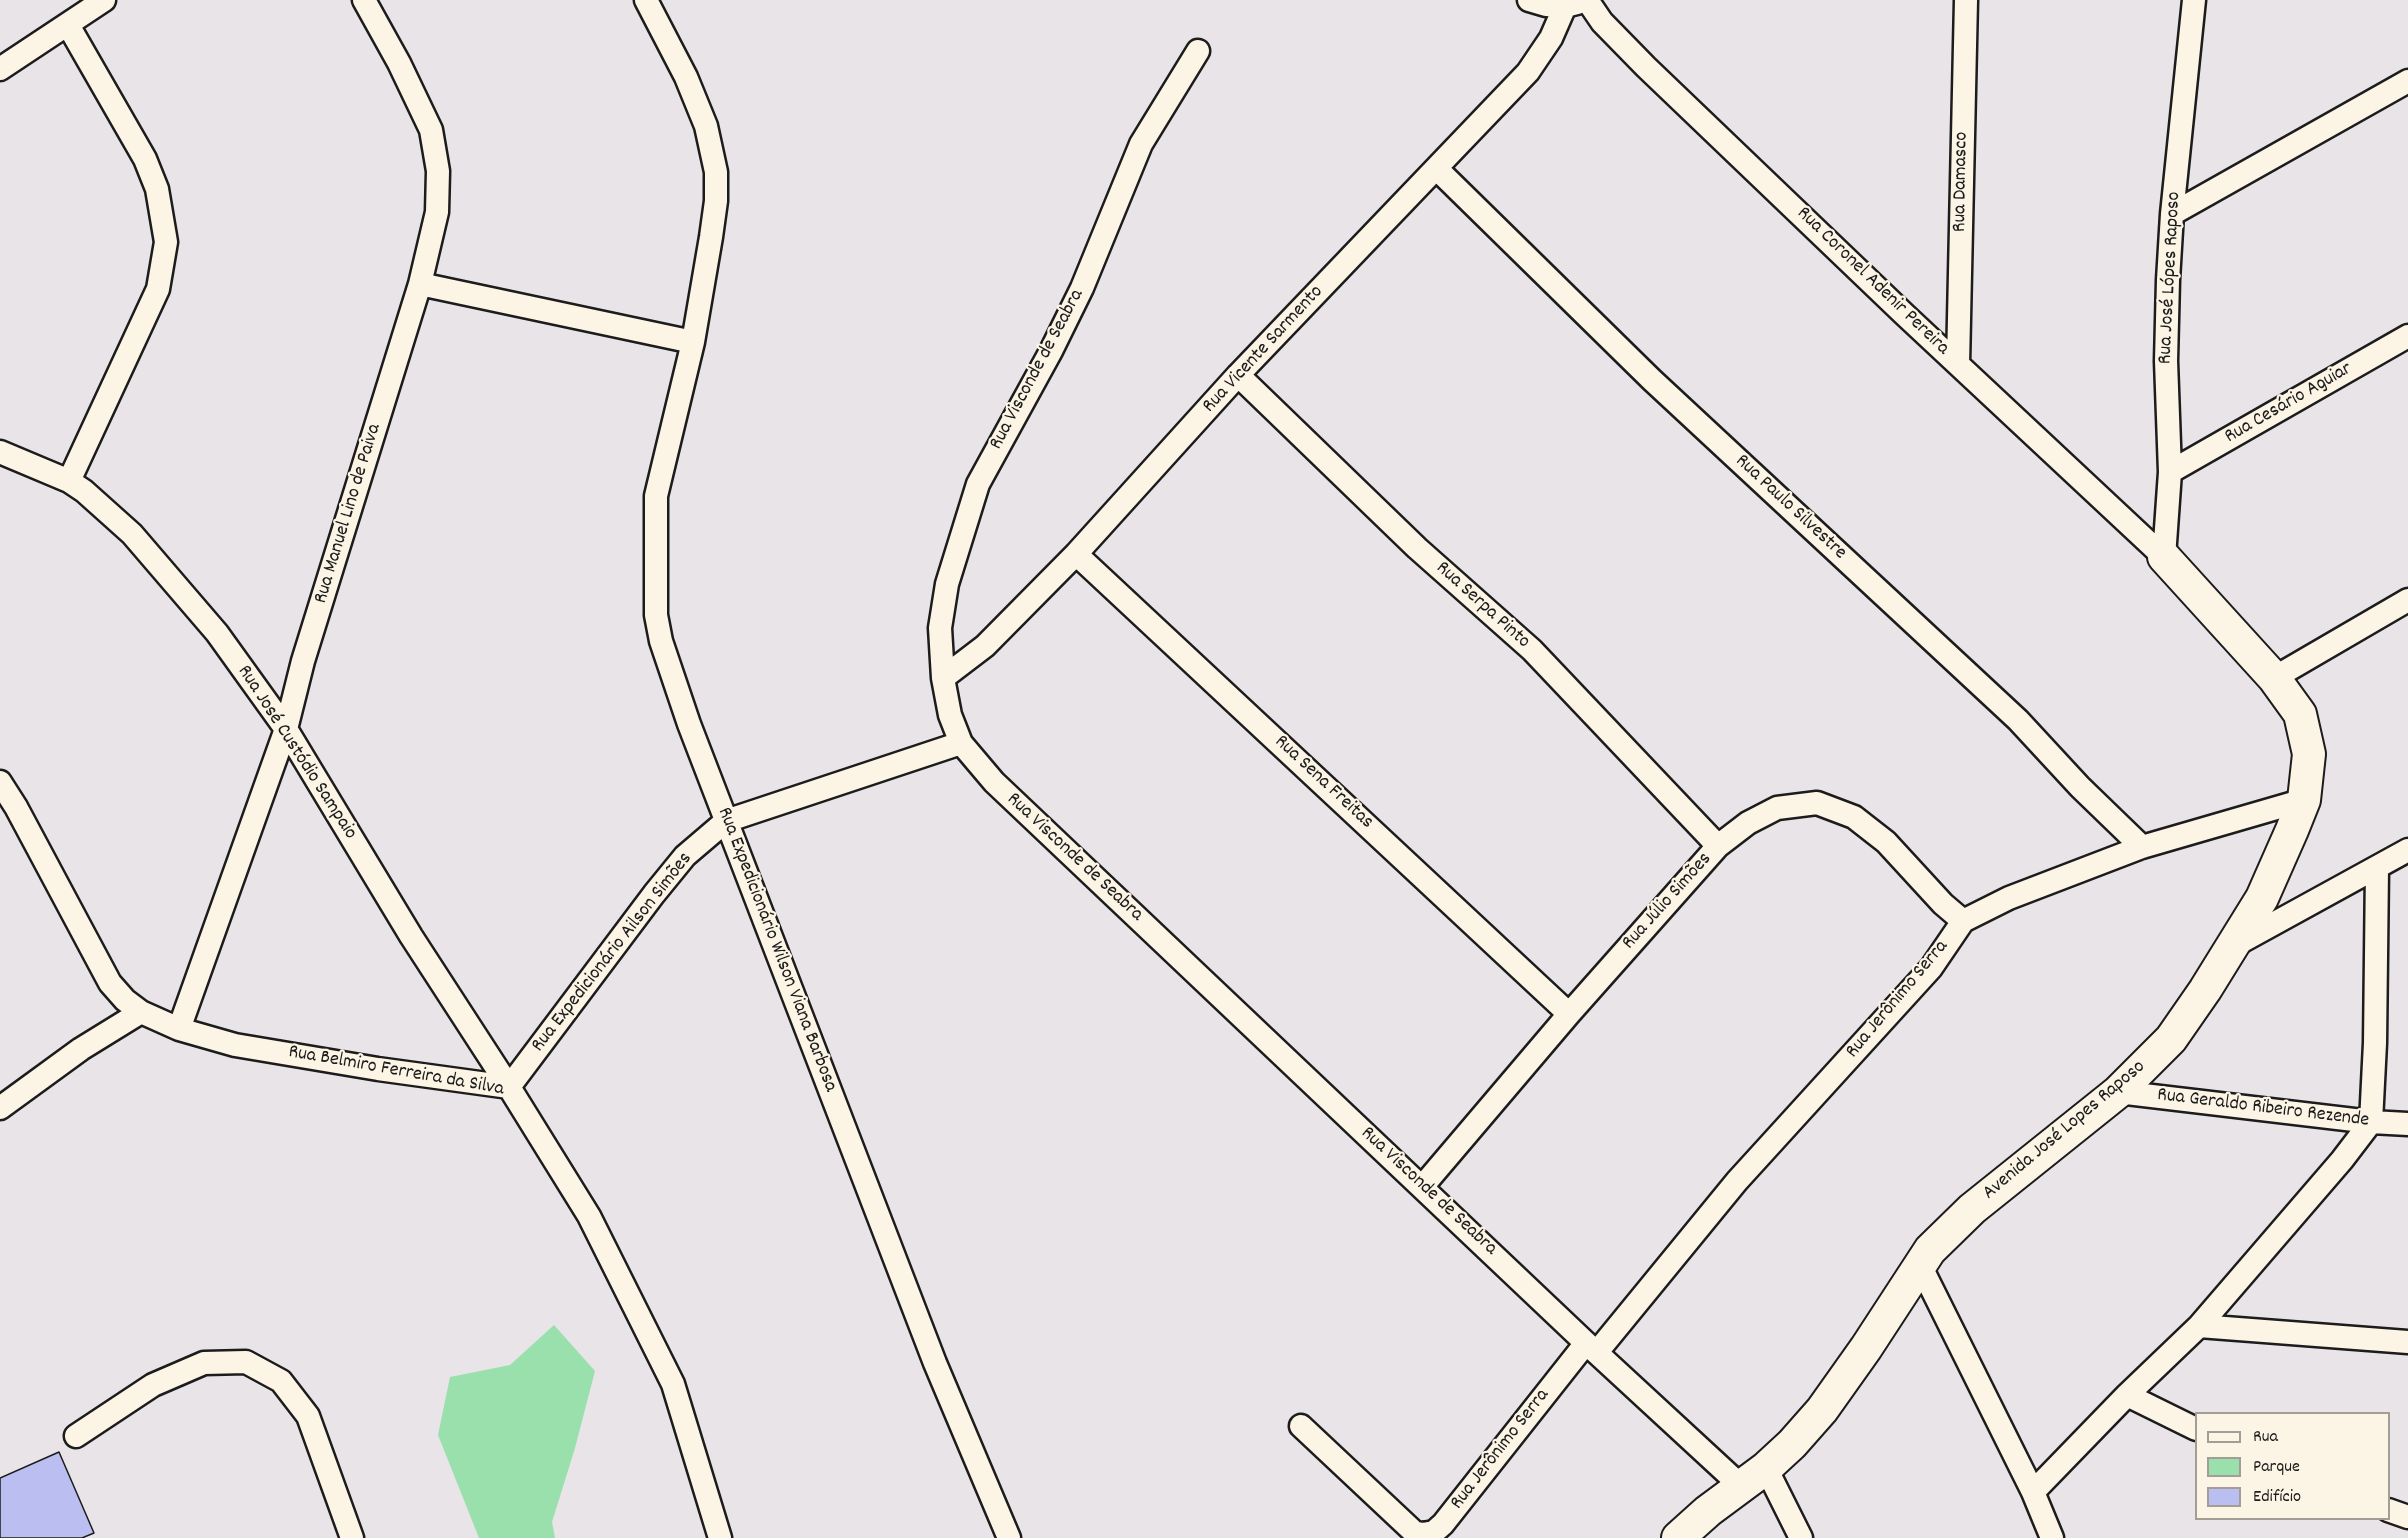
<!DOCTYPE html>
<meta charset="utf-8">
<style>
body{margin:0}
#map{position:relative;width:2408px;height:1538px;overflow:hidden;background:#e8e4e8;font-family:Dekko,sans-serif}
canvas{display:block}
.legend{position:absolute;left:2195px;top:1412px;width:195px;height:108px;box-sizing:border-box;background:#fcf5e5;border:2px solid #a29e95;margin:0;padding:8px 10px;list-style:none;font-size:18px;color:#1c1c1c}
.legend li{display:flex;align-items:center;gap:12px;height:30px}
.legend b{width:30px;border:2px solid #a29e95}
</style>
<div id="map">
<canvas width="2408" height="1538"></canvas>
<ul class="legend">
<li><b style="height:8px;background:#fcf5e5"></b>Rua</li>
<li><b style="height:16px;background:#99e0ad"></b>Parque</li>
<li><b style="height:16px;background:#babef0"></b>Edifício</li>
</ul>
</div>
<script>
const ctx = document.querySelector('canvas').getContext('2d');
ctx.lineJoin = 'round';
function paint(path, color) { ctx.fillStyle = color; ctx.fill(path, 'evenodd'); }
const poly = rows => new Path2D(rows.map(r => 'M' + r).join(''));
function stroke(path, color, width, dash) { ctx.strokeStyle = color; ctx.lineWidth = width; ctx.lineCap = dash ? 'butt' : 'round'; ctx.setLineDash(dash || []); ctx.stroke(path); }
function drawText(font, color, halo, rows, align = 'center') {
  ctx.font = font + ' Dekko,sans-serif'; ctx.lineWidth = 4.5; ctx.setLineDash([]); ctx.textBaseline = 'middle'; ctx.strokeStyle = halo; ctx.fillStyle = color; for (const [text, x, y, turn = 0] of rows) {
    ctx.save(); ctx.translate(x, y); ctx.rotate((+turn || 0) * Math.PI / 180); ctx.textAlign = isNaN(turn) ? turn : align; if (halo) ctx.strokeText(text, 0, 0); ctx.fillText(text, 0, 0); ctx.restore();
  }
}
const green = poly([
 [554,1325,595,1371,575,1448,552,1522,555,1538,479,1538,438,1435,450,1377,510,1365]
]);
const building = poly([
 [59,1452,94,1533,82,1538,0,1538,0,1478,59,1452]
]);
const street = poly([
 [646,0,686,77,706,126,716,172,716,201,711,237,693,342,656,496,656,615,661,641,689,724,935,1363,1009,1538],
 [1529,0,1546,5,1565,6,1577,3],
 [1587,0,1602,22,1646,67,1904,314,2164,557],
 [68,25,145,159,157,189,166,242,158,289,69,481],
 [1198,51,1141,144,1082,288,1051,351,978,484,947,584,940,628,943,678,950,715,961,743,994,782,1586,1343,1741,1486],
 [0,69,104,0],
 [1437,169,1652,380,2018,720,2080,787,2142,847],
 [2172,214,2408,81],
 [420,284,693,342],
 [1958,364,1966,0],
 [1238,375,1417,548,1532,650,1718,846],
 [0,452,69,481,84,491,132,534,217,633,286,729,411,936,509,1087,589,1216,673,1384,720,1538],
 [2170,472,2408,336],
 [1076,554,1569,1014],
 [2164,557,2170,472,2166,361,2168,280,2172,214,2194,0],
 [943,678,985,646,1076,554,1238,375,1528,72,1551,38,1565,6],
 [2274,678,2408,600],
 [0,782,16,807,110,983,125,1000,141,1012],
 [2235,945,2408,850],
 [179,1029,286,729,303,661,420,284,437,212,438,171,431,130,399,63,364,0],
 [509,1087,654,894,685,856,726,821,961,743],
 [2118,1092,2371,1122,2408,1124],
 [0,1108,81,1049,141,1012,179,1029,235,1045,378,1069,509,1087],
 [1422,1187,1569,1014,1718,846,1748,823,1777,808,1817,803,1854,817,1886,842,1943,904,1963,921],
 [1920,1265,2033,1492,2052,1538],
 [2199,1326,2408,1342],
 [1597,1352,1737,1181,1931,968,1963,921,2009,898,2142,847,2304,800],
 [2127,1395,2196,1429],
 [1301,1426,1415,1533,1423,1534,1434,1532,1443,1524,1586,1343],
 [76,1436,153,1385,204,1363,246,1362,281,1381,308,1416,352,1538],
 [1766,1468,1801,1538],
 [2033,1492,2127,1395,2199,1326,2342,1160,2371,1122,2375,1043,2377,868],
 [2388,1510,2408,1517]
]);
const secondary = poly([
 [1678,1538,1708,1511,1766,1468,1792,1444,1822,1410,1866,1348,1930,1250,1972,1209,2118,1092,2171,1039,2205,990,2262,898,2292,830,2304,800,2309,754,2300,714,2274,678,2164,557]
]);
const streetNames = [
 ["Rua Damasco",1962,182,-89],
 ["Rua José Lópes Raposo",2171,278,-87],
 ["Rua Coronel Adenir Pereira",1872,282,44],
 ["Rua Vicente Sarmento",1264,350,-47],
 ["Rua Visconde de Seabra",1038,370,-62],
 ["Rua Cesário Aguiar",2289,404,-30],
 ["Rua Paulo Silvestre",1790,508,43],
 ["Rua Manuel Lino de Paiva",349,514,-73],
 ["Rua Serpa Pinto",1482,606,42],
 ["Rua José Custódio Sampaio",296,753,57],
 ["Rua Sena Freitas",1323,783,43],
 ["Rua Visconde de Seabra",1074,858,43],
 ["Rua Júlio Simões",1668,902,-48],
 ["Rua Expedicionário Wilson Viana Barbosa",776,950,69],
 ["Rua Expedicionário Ailson Simões",613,953,-52],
 ["Rua Jerônimo Serra",1898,1000,-50],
 ["Rua Belmiro Ferreira da Silva",396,1072,10],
 ["Rua Geraldo Ribeiro Rezende",2263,1109,7],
 ["Avenida José Lopes Raposo",2065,1131,-40],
 ["Rua Visconde de Seabra",1428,1192,43],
 ["Rua Jerônimo Serra",1501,1450,-52]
];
paint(green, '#99e0ad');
paint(building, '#babef0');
stroke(building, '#1c1c1c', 1.5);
stroke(street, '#1c1c1c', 27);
stroke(secondary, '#1c1c1c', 36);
stroke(street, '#fcf5e5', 22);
stroke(secondary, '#fcf5e5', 32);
drawText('20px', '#1c1c1c', '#fcf5e5', streetNames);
</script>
